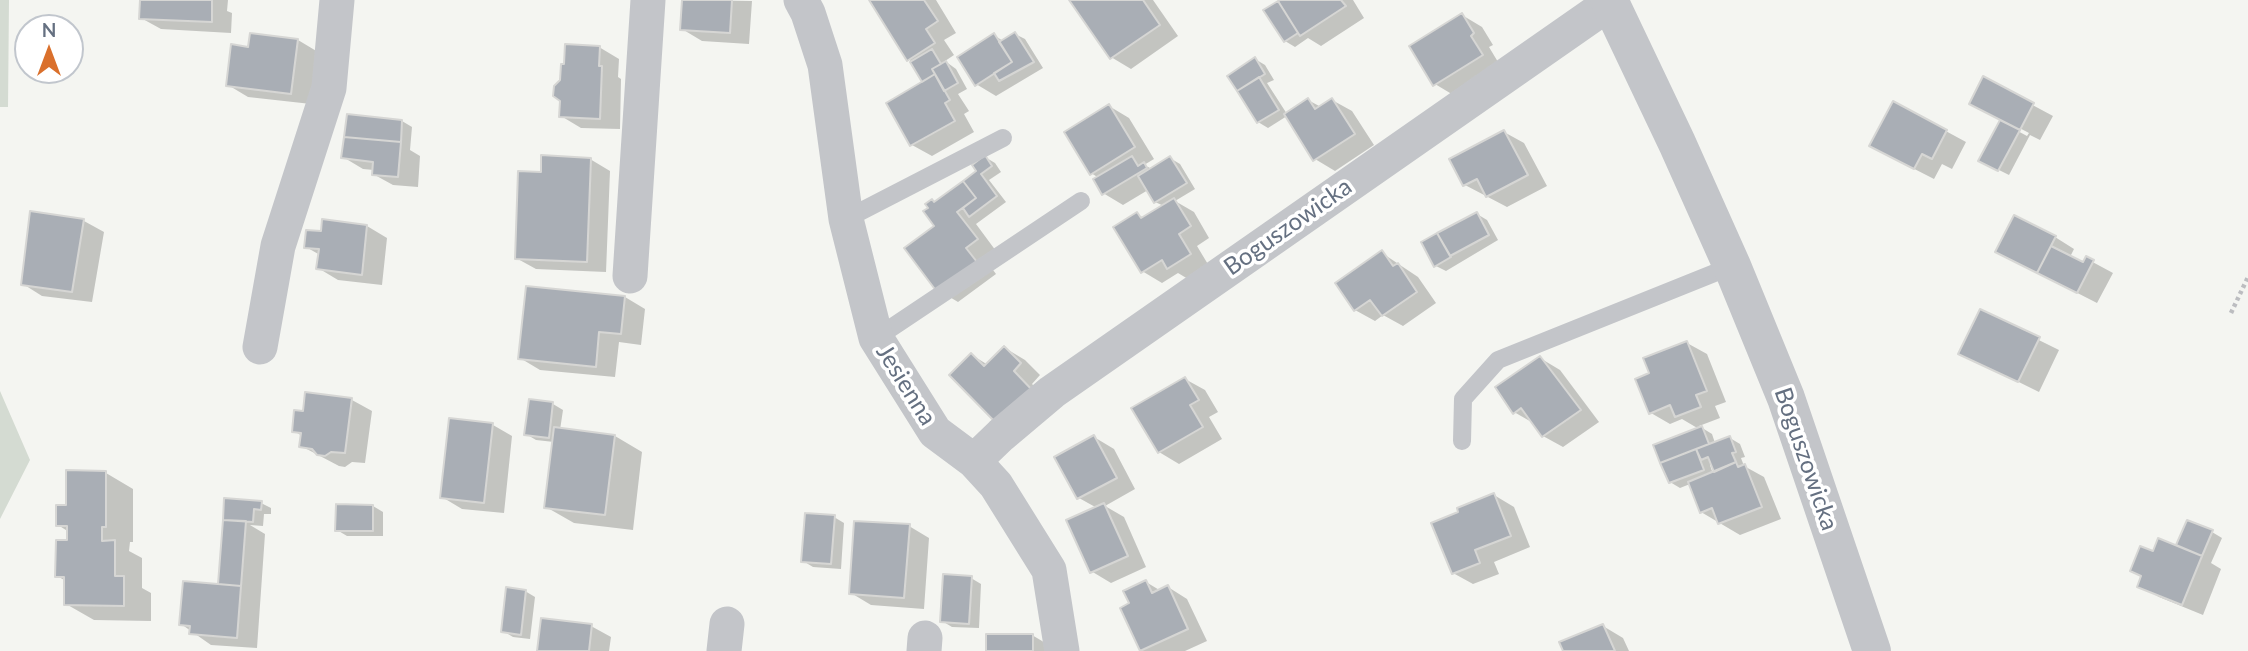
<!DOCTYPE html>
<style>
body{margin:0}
#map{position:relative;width:2248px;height:651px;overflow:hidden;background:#f4f5f1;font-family:Lato,sans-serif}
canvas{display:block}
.north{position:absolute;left:14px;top:14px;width:70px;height:70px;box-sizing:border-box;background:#fff;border:2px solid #c1c6cd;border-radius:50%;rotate:0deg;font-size:19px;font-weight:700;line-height:28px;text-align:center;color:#657081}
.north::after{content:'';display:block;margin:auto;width:24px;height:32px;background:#da702c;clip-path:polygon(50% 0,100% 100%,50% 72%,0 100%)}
</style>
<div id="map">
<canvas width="2248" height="651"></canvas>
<div class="north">N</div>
</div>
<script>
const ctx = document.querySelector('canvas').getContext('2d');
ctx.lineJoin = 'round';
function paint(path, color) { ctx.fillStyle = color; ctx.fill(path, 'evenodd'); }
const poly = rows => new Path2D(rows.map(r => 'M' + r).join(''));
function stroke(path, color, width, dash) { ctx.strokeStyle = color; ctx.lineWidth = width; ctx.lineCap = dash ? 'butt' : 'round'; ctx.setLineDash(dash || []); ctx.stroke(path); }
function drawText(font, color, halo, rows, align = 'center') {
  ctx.font = font + ' Lato,sans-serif'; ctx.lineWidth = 7; ctx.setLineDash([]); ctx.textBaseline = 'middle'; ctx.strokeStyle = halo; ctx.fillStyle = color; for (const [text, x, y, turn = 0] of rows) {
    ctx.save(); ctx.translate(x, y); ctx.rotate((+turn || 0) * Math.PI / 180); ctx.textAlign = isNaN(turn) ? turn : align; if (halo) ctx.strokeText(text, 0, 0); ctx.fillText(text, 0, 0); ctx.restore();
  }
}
const green = poly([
 [0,0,9,0,8,107,0,107],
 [0,391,30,460,0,519]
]);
const shadow = poly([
 [142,0,228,0,227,11,232,13,231,33,161,29,141,18],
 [684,0,752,1,749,44,702,41,682,29],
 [871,0,936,0,956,33,944,40,954,55,945,61,956,69,967,89,958,94,969,111,964,114,974,132,932,156,912,145,924,82],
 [1071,0,1153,0,1178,36,1131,69,1111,57],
 [1283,0,1353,0,1364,18,1321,46,1308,38,1295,47,1285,41,1266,11],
 [1462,15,1482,27,1493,45,1489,47,1501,67,1455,96,1435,84],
 [1015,34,1025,39,1043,68,996,96,976,84,994,35,1003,41],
 [298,40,318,52,311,104,248,97,228,85,250,49],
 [566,46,599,47,619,59,618,77,621,79,620,129,581,128,561,116,562,81],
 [1255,59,1265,65,1274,80,1267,83,1287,114,1308,100,1321,107,1332,100,1352,111,1374,145,1335,171,1315,159,1287,116,1268,128,1258,122],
 [1984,79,2053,116,2040,140,2030,135,2009,175,1991,166,2001,122,2027,136,2029,133,1989,112],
 [1894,103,1966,142,1952,169,1942,164,1934,179,1891,157],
 [1109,106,1129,118,1154,159,1144,165,1152,169,1170,158,1180,164,1195,189,1175,201,1194,212,1209,238,1197,246,1209,266,1188,279,1178,273,1162,283,1142,271,1137,214,1144,218,1164,206,1155,202,1148,190,1123,205,1103,193,1099,178,1091,173],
 [402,121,412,127,410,150,420,156,418,187,393,185,373,174,374,170,363,169,343,157],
 [1504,132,1524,143,1547,186,1507,207,1465,185,1451,160],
 [985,157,995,163,1001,172,989,180,1006,202,976,224,996,251,985,259,996,274,958,302,938,290,936,203,979,172],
 [590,159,610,171,606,272,536,269,516,258,542,174],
 [32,213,84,221,104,232,92,302,42,296,23,284],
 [1477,214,1487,220,1498,240,1446,271,1436,266],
 [367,226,387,238,382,285,338,280,318,268,320,255,306,247,322,233],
 [2055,237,2074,249,2070,257,2084,265,2087,259,2113,273,2097,303,1997,252],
 [1382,253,1418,277,1436,303,1403,326,1383,315,1375,321,1355,310],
 [625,297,645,309,641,345,619,342,615,377,540,370,520,358],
 [1980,311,2059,350,2039,392,1960,353],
 [1687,343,1707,354,1726,402,1715,406,1720,418,1699,426,1712,434,1715,443,1730,438,1740,444,1745,457,1741,458,1744,466,1764,477,1781,519,1740,535,1701,512,1690,484,1680,488,1670,482,1699,429,1682,419,1670,424,1651,413,1651,374],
 [1713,464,1716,472,1713,474,1710,465],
 [1005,348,1025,360,1040,375,1032,384,1052,404,1020,436,972,355,988,365],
 [1540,358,1560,370,1599,422,1563,447,1543,436,1535,424,1514,412],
 [1185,379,1205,390,1218,412,1209,417,1222,439,1179,464,1159,452],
 [352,400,372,411,365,463,352,462,345,467,339,466,301,446,302,436,294,431,305,413],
 [553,404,563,410,560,430,615,436,642,452,633,530,574,523,546,507,554,442,536,440,526,434],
 [493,425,512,436,504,513,462,509,442,497],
 [1094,437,1114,449,1135,489,1105,506,1124,517,1146,567,1111,583,1091,571,1097,508,1079,498],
 [106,473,133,489,133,542,130,542,129,551,142,558,142,588,151,593,151,621,94,620,66,604,66,581,57,576,69,541,69,532,58,525,67,507],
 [1494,495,1514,507,1530,547,1494,562,1499,574,1473,584,1453,573],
 [226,500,261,503,271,508,271,514,264,514,263,526,250,525,265,534,257,648,211,645,181,624,219,586],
 [373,506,383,512,383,536,347,536,337,530],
 [834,517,844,523,841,569,813,567,803,561],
 [909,526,929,538,924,609,871,605,851,593],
 [2212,532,2222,538,2211,563,2221,569,2203,615,2159,597,2139,586,2154,553,2185,550],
 [971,578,981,584,979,628,952,627,942,621],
 [1146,582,1161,591,1168,587,1187,599,1207,641,1185,651,1142,651,1122,609,1131,604],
 [525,591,535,597,530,639,513,637,503,631],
 [591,626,611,637,609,651,539,651],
 [1603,626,1623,638,1629,651,1565,651],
 [1032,635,1052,647,1052,651,988,651]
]);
const building = poly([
 [140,0,212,0,212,22,139,19,140,0],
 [682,0,732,0,730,33,680,30,682,0],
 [869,0,924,0,938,21,926,29,935,43,907,61,869,0],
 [1069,0,1143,0,1160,25,1110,59,1069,0],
 [1280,0,1341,0,1346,6,1300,36,1278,1,1280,0],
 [1278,1,1298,33,1284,42,1263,10,1278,1],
 [1462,13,1474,33,1471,36,1483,55,1433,86,1409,46,1462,13],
 [1015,32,1034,62,999,81,994,73,1012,62,999,42,1015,32],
 [250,33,298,39,291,94,226,86,231,44,248,47,250,33],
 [994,33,1012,62,975,86,957,57,994,33],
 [565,44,600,46,599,66,602,66,600,119,559,117,560,101,553,96,554,86,560,80,561,64,564,64,565,44],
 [932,49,941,64,932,69,935,74,922,82,910,62,932,49],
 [1255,57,1265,74,1237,91,1227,76,1255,57],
 [946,61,958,83,944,91,932,69,946,61],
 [935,74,950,100,945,103,955,121,910,146,886,103,935,74],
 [1983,76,2034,103,2020,130,1969,104,1983,76],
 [1259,77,1279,110,1257,123,1237,91,1259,77],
 [1308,98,1315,109,1332,98,1355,134,1313,161,1284,114,1308,98],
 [1893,101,1947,130,1932,159,1922,154,1914,169,1869,146,1893,101],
 [1109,104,1135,147,1090,175,1064,132,1109,104],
 [347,114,402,120,401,142,344,137,347,114],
 [2000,120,2020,130,1998,171,1978,161,2000,120],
 [1504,130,1528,175,1486,197,1477,179,1463,186,1449,159,1504,130],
 [344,137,401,142,398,177,372,175,373,162,341,158,344,137],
 [541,155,591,158,587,262,515,259,518,171,541,172,541,155],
 [985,155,992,166,981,174,997,196,969,217,963,208,976,198,963,181,976,171,972,165,985,155],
 [1132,156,1138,166,1144,162,1147,168,1102,195,1093,179,1132,156],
 [1170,156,1187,183,1154,203,1138,176,1170,156],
 [963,181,976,198,957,212,978,239,966,248,977,262,937,292,904,248,934,226,923,211,928,208,925,204,932,199,934,202,963,181],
 [1174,198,1191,226,1179,234,1191,254,1167,269,1162,260,1141,273,1113,227,1137,212,1141,218,1174,198],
 [30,211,84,219,72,292,21,285,30,211],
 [1477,212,1489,235,1450,256,1437,233,1477,212],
 [2014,215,2056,236,2037,273,1995,252,2014,215],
 [322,219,367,225,362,275,316,269,319,249,304,248,306,230,321,231,322,219],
 [1437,233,1451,257,1434,267,1421,242,1437,233],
 [2051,246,2083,262,2086,256,2094,260,2077,293,2037,273,2051,246],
 [1382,250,1393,266,1398,263,1417,292,1382,316,1370,300,1354,311,1335,283,1382,250],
 [526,286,625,296,621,334,599,332,596,367,518,359,526,286],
 [1980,309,2040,337,2018,382,1958,354,1980,309],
 [1687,341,1707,391,1696,395,1701,407,1675,417,1670,405,1649,414,1635,379,1649,373,1643,358,1687,341],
 [1004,346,1021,363,1014,371,1034,392,999,426,949,375,971,353,984,366,1004,346],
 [1540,356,1581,410,1542,437,1521,408,1513,414,1495,387,1540,356],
 [1185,377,1199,400,1190,405,1203,427,1158,453,1131,408,1185,377],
 [305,392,352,398,345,453,331,452,325,456,317,455,312,449,299,447,301,433,292,432,294,410,303,411,305,392],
 [529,399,553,402,549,438,524,435,529,399],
 [449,418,493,423,484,503,440,498,449,418],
 [1702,426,1709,444,1660,463,1653,445,1702,426],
 [554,427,615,435,605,515,544,508,554,427],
 [1094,435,1117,478,1077,499,1054,457,1094,435],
 [1730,436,1736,452,1732,453,1736,462,1714,472,1708,457,1701,460,1696,449,1730,436],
 [1696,449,1704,470,1669,483,1660,463,1696,449],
 [1736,462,1738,467,1745,464,1762,507,1718,524,1712,508,1700,513,1688,482,1736,462],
 [66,470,106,471,106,527,102,527,102,541,115,540,115,576,124,576,124,606,64,605,64,577,55,577,56,540,67,540,67,526,56,526,56,505,66,505,66,470],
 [1494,493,1511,536,1475,550,1480,563,1452,574,1431,523,1458,512,1457,508,1494,493],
 [224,498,262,501,261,510,254,509,253,522,223,520,224,498],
 [1104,503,1128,556,1090,573,1066,520,1104,503],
 [336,504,373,505,373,531,335,531,336,504],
 [805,513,835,515,831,564,801,562,805,513],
 [223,520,246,521,241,586,218,584,223,520],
 [2187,520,2213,530,2202,556,2176,545,2187,520],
 [854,521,910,524,904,598,849,594,854,521],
 [2158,538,2202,556,2182,605,2137,587,2141,576,2130,571,2140,546,2153,551,2158,538],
 [943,574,972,576,969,624,940,622,943,574],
 [1146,580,1152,593,1168,585,1188,629,1140,651,1120,608,1129,603,1123,591,1146,580],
 [183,581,241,586,237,638,189,634,190,626,179,625,183,581],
 [506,587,526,590,521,635,501,632,506,587],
 [541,618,592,624,589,651,537,651,541,618],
 [1603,624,1615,651,1563,651,1559,642,1603,624],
 [986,634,1033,634,1033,651,986,651,986,634]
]);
const path = poly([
 [2231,313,2248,277]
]);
const service = poly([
 [846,219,1003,138],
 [876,338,1081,201],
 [1462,441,1463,399,1498,360,1732,266]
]);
const minor = poly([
 [801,0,808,13,825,65,846,219,876,338,935,432,974,461,996,485,1049,570,1062,651],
 [630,276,648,0],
 [260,347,278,246,329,88,337,0],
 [974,461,1001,435,1052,392,1610,3],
 [724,651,727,624],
 [924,651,925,638]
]);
const tertiary = poly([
 [1609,0,1677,143,1732,266,1786,398,1872,651]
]);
const streetNames = [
 ["Boguszowicka",1288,227,-35],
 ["Jesienna",906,385,58],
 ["Boguszowicka",1806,459,71]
];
paint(green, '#d4dbd2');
paint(shadow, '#0003');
paint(building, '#a9aeb5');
stroke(building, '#d6d6d4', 2);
stroke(path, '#bcbdc0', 4.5, [3.5, 3.5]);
stroke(service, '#c3c5c9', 18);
stroke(minor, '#c3c5c9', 35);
stroke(tertiary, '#c3c5c9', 38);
drawText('24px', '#657081', '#fff', streetNames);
</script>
